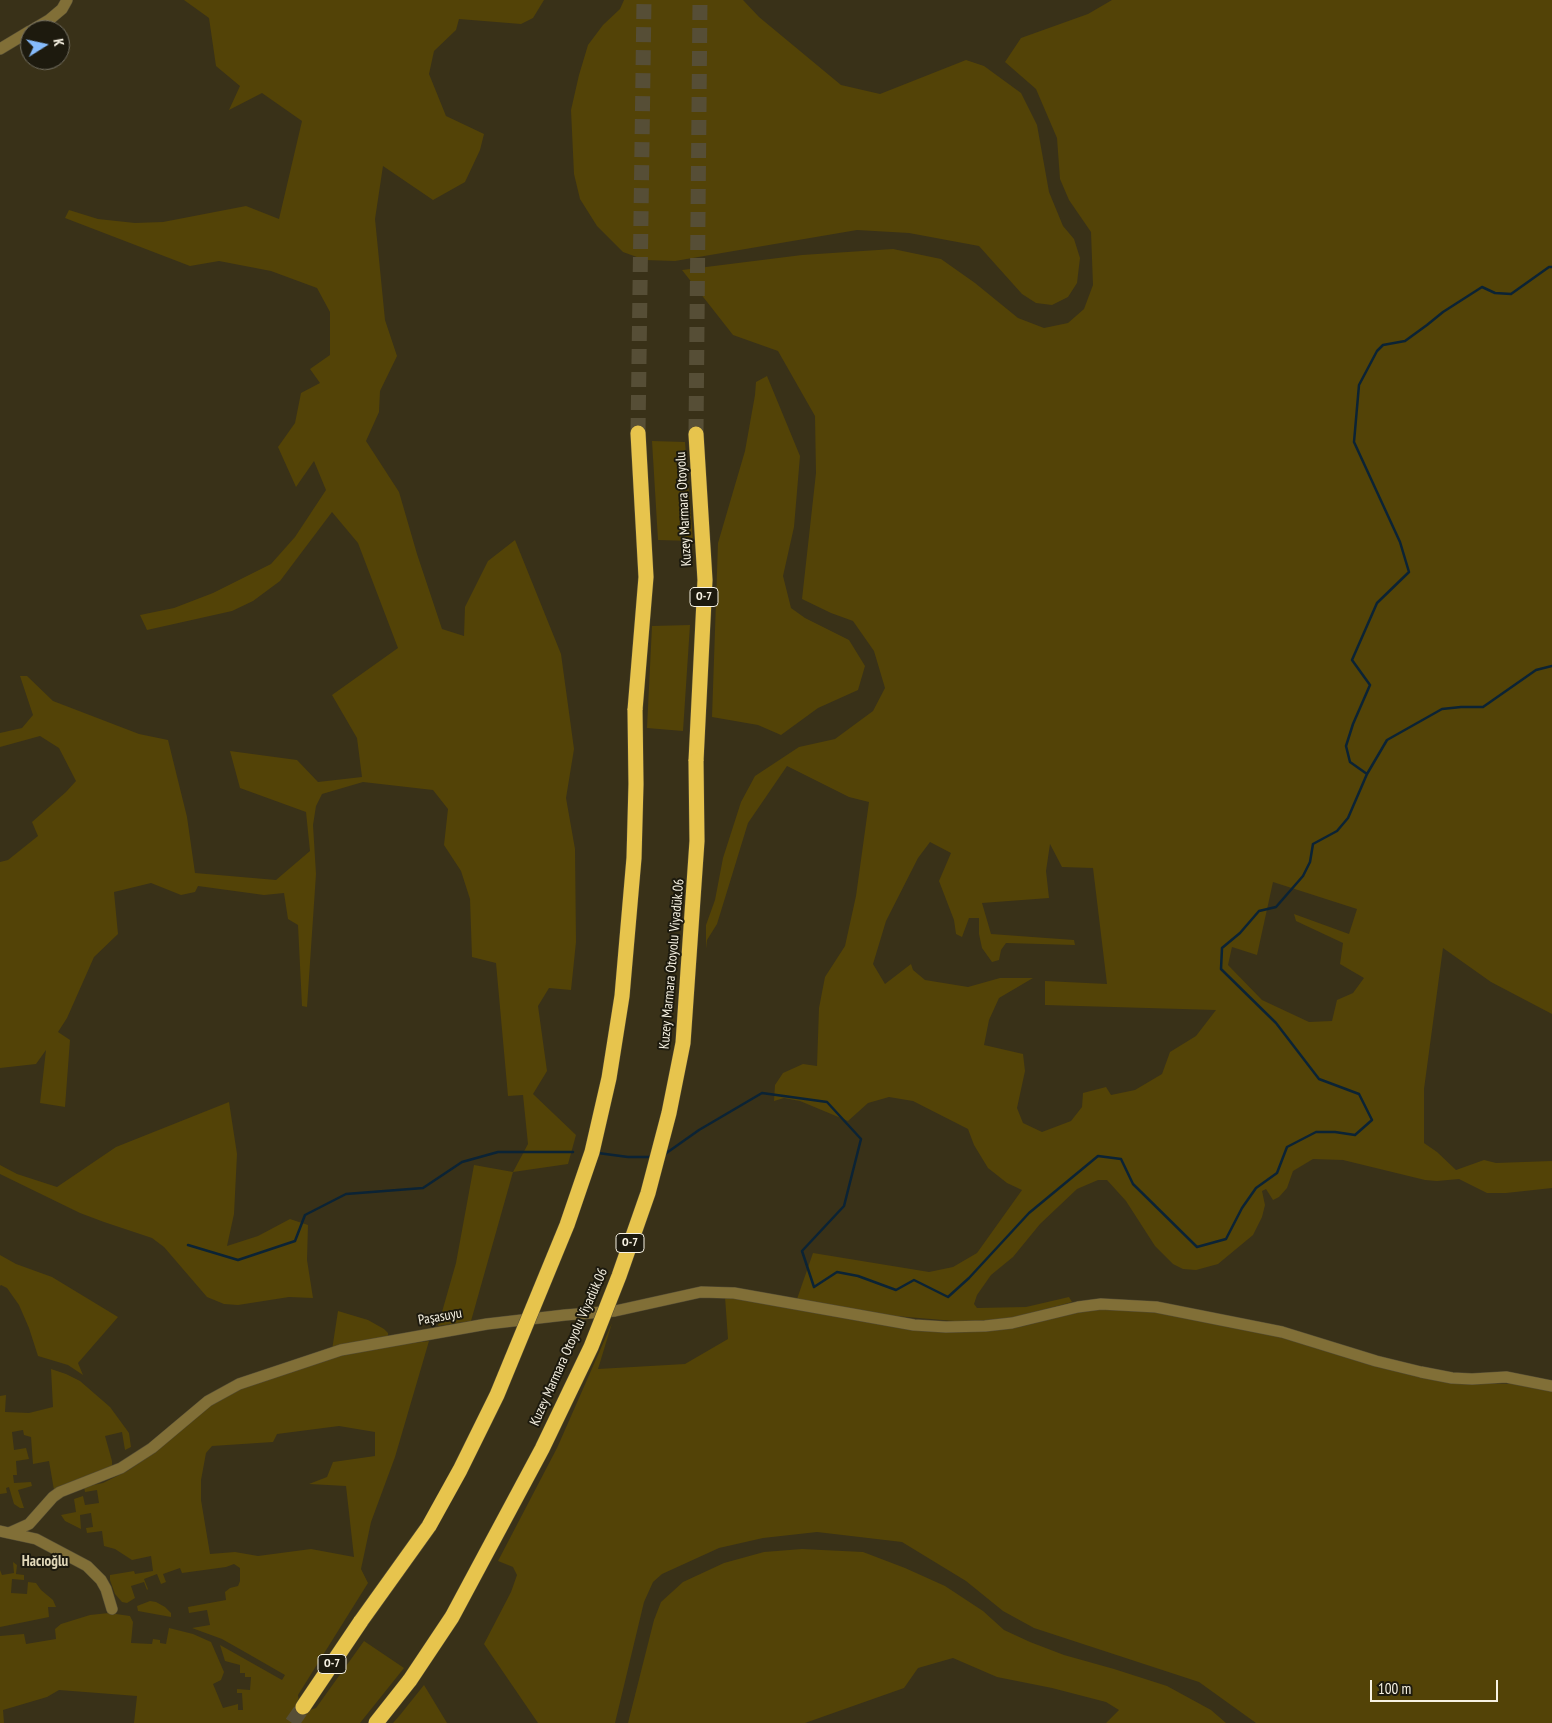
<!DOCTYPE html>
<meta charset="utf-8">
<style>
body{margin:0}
#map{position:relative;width:1552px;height:1723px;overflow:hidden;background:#393118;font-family:"PT Sans Narrow",sans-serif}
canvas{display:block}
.north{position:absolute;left:20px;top:20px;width:50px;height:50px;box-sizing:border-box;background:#1d1a0e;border:1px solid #747063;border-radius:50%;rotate:80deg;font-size:14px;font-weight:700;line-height:20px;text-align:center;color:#f7f2e3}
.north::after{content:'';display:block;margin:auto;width:18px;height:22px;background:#86bbfb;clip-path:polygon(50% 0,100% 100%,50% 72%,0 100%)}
.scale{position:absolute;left:1370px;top:1680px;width:128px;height:22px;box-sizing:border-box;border:2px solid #f7f2e3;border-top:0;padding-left:6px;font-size:15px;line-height:18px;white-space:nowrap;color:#f7f2e3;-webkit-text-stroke:4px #1d1a0e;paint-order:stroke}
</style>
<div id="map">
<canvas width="1552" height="1723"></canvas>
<div class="north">K</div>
<div class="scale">100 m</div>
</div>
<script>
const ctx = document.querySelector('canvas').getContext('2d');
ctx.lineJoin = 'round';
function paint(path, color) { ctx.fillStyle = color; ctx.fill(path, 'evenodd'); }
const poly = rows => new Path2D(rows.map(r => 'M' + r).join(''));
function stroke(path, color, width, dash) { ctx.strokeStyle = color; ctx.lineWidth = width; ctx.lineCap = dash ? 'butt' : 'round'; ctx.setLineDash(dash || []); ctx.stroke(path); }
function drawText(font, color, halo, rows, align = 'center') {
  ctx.font = font + ' "PT Sans Narrow",sans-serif'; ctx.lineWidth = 4; ctx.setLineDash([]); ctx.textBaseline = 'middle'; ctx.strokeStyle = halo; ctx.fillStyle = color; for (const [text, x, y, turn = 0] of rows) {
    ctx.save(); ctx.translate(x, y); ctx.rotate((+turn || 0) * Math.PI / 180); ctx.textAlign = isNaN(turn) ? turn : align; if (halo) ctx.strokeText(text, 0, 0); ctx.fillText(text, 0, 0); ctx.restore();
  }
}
const green = poly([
 [184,0,544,0,533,18,521,24,459,19,456,30,434,51,429,74,446,116,484,134,480,150,465,182,433,200,383,166,375,219,385,320,397,356,380,391,379,412,366,441,399,492,417,554,442,629,464,636,465,607,488,561,515,540,561,654,574,749,566,798,575,849,576,942,571,990,549,988,538,1006,547,1071,533,1094,576,1135,568,1164,513,1172,471,1321,438,1326,456,1263,474,1165,513,1172,528,1144,523,1095,508,1096,496,963,472,957,470,899,461,871,444,845,448,809,433,790,363,782,322,794,316,806,313,825,316,874,307,1007,302,1006,298,925,288,919,284,893,264,895,198,886,195,892,181,895,151,883,114,892,118,934,94,957,67,1018,58,1032,70,1040,65,1107,40,1103,46,1050,36,1064,0,1068,0,862,8,860,38,836,32,822,66,792,76,781,59,748,40,736,0,747,0,733,22,728,33,715,20,676,27,676,53,701,139,734,168,740,187,817,195,873,276,880,310,851,306,812,240,788,230,751,297,760,318,782,362,777,357,738,332,695,398,648,358,543,332,512,280,581,253,601,232,611,147,630,140,615,174,608,213,593,271,564,295,537,326,490,314,461,296,487,278,447,295,423,301,393,320,383,310,369,330,355,330,312,317,288,271,271,219,261,190,266,65,218,69,210,98,219,135,223,163,222,246,206,279,219,302,121,262,93,229,110,240,86,216,66,209,18],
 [624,0,743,0,759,17,841,85,880,94,966,60,984,66,1021,93,1037,125,1049,192,1063,226,1074,239,1080,258,1077,283,1068,297,1052,305,1036,303,1022,294,979,246,909,233,857,230,675,261,645,260,623,252,597,226,580,199,574,174,571,110,579,75,588,45,603,25,620,9],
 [1112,0,1552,0,1552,1014,1491,982,1443,948,1424,1089,1424,1143,1437,1152,1456,1170,1484,1160,1496,1163,1552,1161,1552,1188,1506,1193,1487,1193,1459,1179,1437,1181,1425,1180,1343,1160,1313,1159,1293,1171,1287,1188,1279,1197,1273,1200,1266,1189,1262,1191,1265,1205,1262,1217,1253,1235,1218,1264,1196,1270,1183,1269,1173,1264,1155,1246,1126,1201,1107,1180,1098,1180,1077,1189,1040,1224,1013,1257,991,1275,977,1295,974,1304,977,1308,1026,1307,1069,1297,1072,1302,1021,1316,996,1321,966,1322,884,1315,797,1299,813,1253,929,1272,953,1267,977,1253,1022,1190,1007,1183,988,1168,974,1145,968,1129,913,1101,889,1097,868,1103,848,1121,800,1101,784,1098,774,1101,775,1085,783,1073,803,1064,817,1066,819,1008,825,977,845,946,856,896,869,802,849,797,787,766,748,823,717,924,707,940,706,949,706,925,715,900,723,858,741,802,755,776,799,747,835,739,873,711,885,688,874,651,853,621,831,613,802,599,816,473,815,416,778,351,733,335,682,270,802,255,893,249,941,259,975,283,1018,318,1044,328,1068,323,1084,309,1093,285,1091,232,1069,200,1060,179,1057,138,1036,89,1005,62,1021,38,1088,14],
 [930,842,951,853,939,881,954,920,956,934,962,937,969,918,979,918,979,934,982,948,992,962,999,960,1001,950,1006,943,1075,945,1074,940,991,934,982,903,1049,898,1046,871,1050,844,1062,867,1093,868,1107,984,1045,981,1045,1005,1216,1010,1196,1036,1170,1052,1162,1074,1135,1090,1111,1095,1106,1087,1083,1093,1082,1107,1071,1121,1042,1132,1023,1123,1017,1108,1025,1071,1023,1054,984,1045,989,1020,999,998,1033,978,1000,978,968,987,925,980,913,970,911,964,885,984,873,964,886,921,918,858],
 [1273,882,1357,909,1349,934,1294,914,1296,921,1343,943,1340,964,1364,978,1353,993,1337,1000,1332,1021,1309,1022,1262,1000,1228,965,1232,947,1257,955],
 [767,376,800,456,794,527,783,576,791,608,805,618,849,640,865,666,858,690,818,708,781,735,758,725,712,717,718,543,745,451,755,395,756,382],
 [652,441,685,442,693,541,658,540],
 [690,625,683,731,647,728,652,626],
 [229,1102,237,1154,234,1214,227,1246,258,1236,290,1219,308,1225,307,1260,313,1298,289,1297,238,1305,224,1304,207,1297,164,1247,152,1238,104,1222,80,1213,0,1174,0,1165,17,1174,57,1187,116,1147],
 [0,1255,16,1264,52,1277,118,1317,78,1363,83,1375,68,1365,38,1356,29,1328,19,1305,7,1288,1,1285,0,1286],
 [725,1297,740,1299,849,1318,1004,1329,1024,1326,1072,1313,1100,1308,1156,1312,1250,1329,1472,1383,1513,1384,1552,1391,1552,1723,1256,1723,1199,1682,1034,1628,1003,1611,966,1581,902,1542,817,1532,763,1538,719,1548,662,1574,653,1582,644,1602,615,1723,538,1723,484,1644,511,1592,517,1575,513,1567,498,1561,557,1448,612,1323,598,1369,685,1364,728,1339],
 [338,1311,368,1320,384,1329,388,1333,388,1337,332,1350],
 [429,1341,395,1457,371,1522,361,1569,368,1583,298,1695,299,1702,310,1710,316,1708,364,1641,404,1668,360,1723,134,1723,137,1696,59,1690,47,1697,3,1710,4,1723,0,1723,0,1636,24,1634,26,1644,56,1639,55,1629,61,1624,90,1615,109,1613,130,1616,133,1622,131,1643,152,1644,153,1639,160,1640,160,1643,166,1644,169,1628,193,1634,211,1642,224,1672,221,1680,213,1684,223,1708,238,1704,238,1710,243,1710,242,1693,237,1693,237,1689,250,1690,251,1677,245,1677,245,1673,240,1673,240,1665,225,1661,220,1645,282,1680,285,1675,245,1652,222,1639,192,1628,210,1625,207,1610,189,1613,188,1607,226,1600,225,1592,230,1588,238,1586,240,1581,240,1568,234,1564,226,1567,182,1573,180,1568,163,1574,166,1582,161,1584,157,1574,144,1579,148,1589,147,1590,144,1582,131,1586,135,1598,127,1603,122,1602,115,1594,110,1580,110,1575,134,1571,135,1574,153,1571,151,1556,132,1560,115,1549,104,1546,102,1531,87,1533,86,1528,93,1527,91,1513,80,1515,81,1529,65,1521,61,1515,76,1512,74,1499,83,1496,85,1505,99,1503,97,1490,85,1492,84,1487,103,1483,129,1470,155,1452,205,1409,234,1391,333,1358,373,1348],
 [339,1426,375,1432,375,1456,333,1462,327,1477,309,1484,346,1486,354,1557,311,1549,258,1556,235,1552,210,1554,201,1500,201,1480,206,1453,212,1446,273,1442,277,1434],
 [51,1369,66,1374,80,1381,110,1407,129,1433,131,1447,125,1450,122,1432,105,1436,112,1461,112,1467,54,1490,49,1461,33,1464,31,1437,24,1435,23,1430,12,1432,14,1450,26,1448,29,1459,16,1461,17,1475,13,1475,14,1483,31,1482,32,1486,18,1490,24,1508,20,1508,14,1504,9,1487,6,1488,7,1493,0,1494,0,1396,6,1395,5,1412,29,1413,53,1407],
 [802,1549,863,1552,905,1568,945,1586,983,1611,1004,1630,1030,1642,1064,1655,1114,1669,1167,1686,1211,1710,1226,1723,1106,1723,1119,1710,1106,1702,1052,1688,997,1677,953,1658,918,1668,904,1688,805,1723,628,1723,654,1620,661,1602,683,1582,724,1563,764,1552],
 [13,1562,17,1565,16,1574,24,1575,24,1580,12,1579,11,1593,27,1594,28,1582,36,1583,41,1590,53,1600,56,1607,48,1607,49,1617,0,1627,0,1570,2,1575,14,1573],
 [150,1601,156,1602,165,1607,171,1613,171,1617,138,1611,137,1606],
 [424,1685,447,1723,393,1723,400,1715]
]);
const stream = poly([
 [1367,774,1350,762,1346,746,1353,724,1370,685,1352,660,1377,603,1409,572,1400,542,1354,442,1359,385,1377,351,1383,345,1405,341,1427,325,1443,312,1482,287,1495,293,1511,294,1549,267,1552,267],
 [598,1153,628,1157,653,1157],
 [665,1154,699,1130,762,1093,827,1102,861,1139,844,1206,802,1251,814,1287,837,1272,858,1276,896,1290,914,1280,948,1297,969,1278,1029,1213,1098,1156,1121,1159,1133,1184,1197,1247,1226,1239,1242,1208,1256,1188,1277,1173,1287,1147,1316,1132,1335,1132,1355,1135,1372,1120,1359,1094,1319,1079,1276,1023,1221,969,1222,948,1240,933,1259,911,1276,907,1303,876,1310,862,1313,844,1337,831,1348,818,1367,774,1387,740,1442,709,1461,707,1483,707,1536,670,1552,666],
 [188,1245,238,1260,295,1241,305,1215,346,1194,423,1188,462,1162,498,1152,573,1152]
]);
const highwayTunnel = poly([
 [638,433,644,0],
 [696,434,700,0],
 [292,1723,303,1707]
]);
const minor = poly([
 [32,30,49,20,62,9,67,0],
 [0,49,30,31],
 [0,1531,36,1539,87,1566,101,1580,106,1589,112,1609],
 [9,1533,29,1524,53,1497,60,1492,121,1468,152,1448,208,1401,239,1384,341,1350,487,1324,565,1315,615,1311,701,1292,734,1293,914,1325,946,1327,985,1326,1012,1323,1078,1307,1101,1304,1156,1307,1282,1332,1376,1361,1421,1372,1452,1378,1472,1379,1506,1377,1552,1386]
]);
const highway = poly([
 [635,710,646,577,638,433],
 [696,761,705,580,696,434],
 [303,1707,361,1621],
 [376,1723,410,1680]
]);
const highwayBridge = poly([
 [361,1621,429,1526,460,1470,497,1395,567,1225,592,1152,609,1078,622,996,634,858,636,784,635,710],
 [410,1680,452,1617,542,1449,591,1347,619,1276,648,1193,669,1113,683,1043,697,841,696,761]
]);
const shields = [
 [704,597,28],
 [630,1243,28],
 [332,1664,28]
];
const shieldNames = [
 ["O-7",704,597],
 ["O-7",630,1243],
 ["O-7",332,1664]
];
const streetNames = [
 ["Kuzey Marmara Otoyolu",684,509,-93],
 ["Kuzey Marmara Otoyolu Viyadük.06",672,964,-85],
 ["Paşasuyu",440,1317,-10],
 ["Kuzey Marmara Otoyolu Viyadük.06",569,1347,-66]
];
const neighbourhoodNames = [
 ["Hacıoğlu",45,1562]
];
paint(green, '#534307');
stroke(stream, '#0b2335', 2.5);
stroke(highwayTunnel, '#564e36', 15, [15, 8]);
stroke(minor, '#544c34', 12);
stroke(highway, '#544c34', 16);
stroke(minor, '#816f37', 11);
stroke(highway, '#e7c44d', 15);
stroke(highwayBridge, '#544c34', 16, []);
stroke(highwayBridge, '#e7c44d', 15);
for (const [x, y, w] of shields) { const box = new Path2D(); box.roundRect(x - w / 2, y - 9.5, w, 19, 4); ctx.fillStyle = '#1d1a0e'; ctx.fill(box); stroke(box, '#f7f2e3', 1); }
drawText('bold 12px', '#f7f2e3', null, shieldNames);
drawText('14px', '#f7f2e3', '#1d1a0e', streetNames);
drawText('bold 15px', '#e1d8b9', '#1d1a0e', neighbourhoodNames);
</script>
